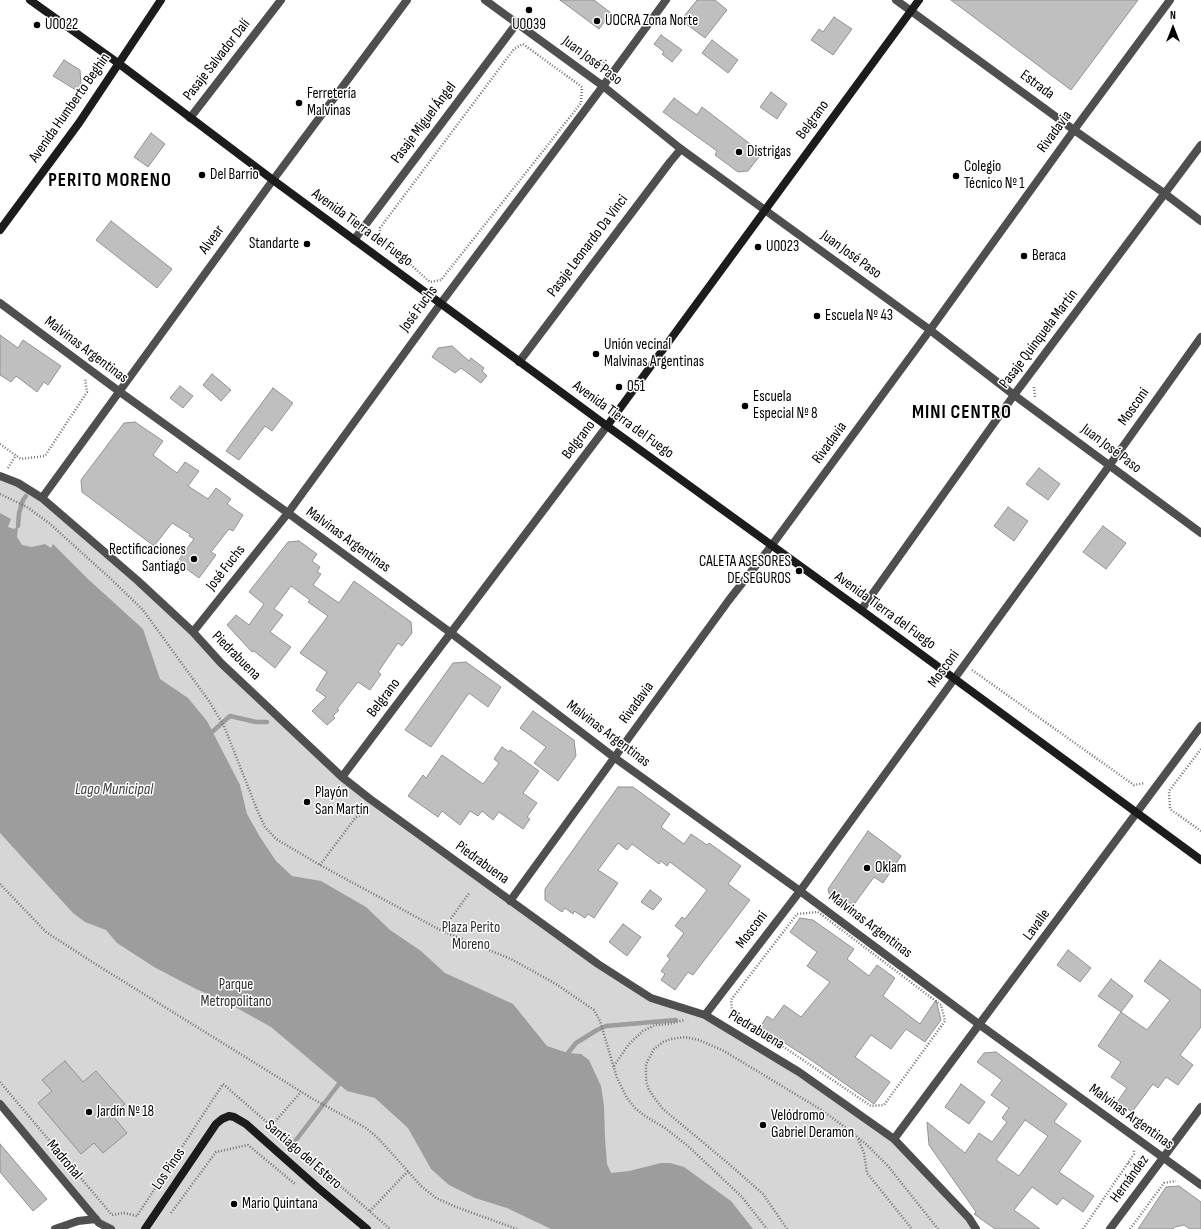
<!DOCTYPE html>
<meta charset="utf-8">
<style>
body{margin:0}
#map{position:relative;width:1201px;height:1229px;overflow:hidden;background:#fff;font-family:"Sofia Sans Condensed",sans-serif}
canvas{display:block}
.north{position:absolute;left:1153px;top:8px;width:40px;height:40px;-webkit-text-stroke:3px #fff;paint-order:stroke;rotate:0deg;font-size:11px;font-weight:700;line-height:16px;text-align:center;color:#000}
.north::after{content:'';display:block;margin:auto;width:14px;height:18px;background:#000;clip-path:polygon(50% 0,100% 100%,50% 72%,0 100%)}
</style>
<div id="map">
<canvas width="1201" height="1229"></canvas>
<div class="north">N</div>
</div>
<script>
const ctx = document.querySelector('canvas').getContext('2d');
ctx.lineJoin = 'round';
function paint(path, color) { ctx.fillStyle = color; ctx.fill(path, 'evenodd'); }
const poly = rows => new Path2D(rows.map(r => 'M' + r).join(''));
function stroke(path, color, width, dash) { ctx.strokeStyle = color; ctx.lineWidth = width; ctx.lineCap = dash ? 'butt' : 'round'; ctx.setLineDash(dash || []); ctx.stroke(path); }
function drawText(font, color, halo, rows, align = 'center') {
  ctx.font = font + ' "Sofia Sans Condensed",sans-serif'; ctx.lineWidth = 3; ctx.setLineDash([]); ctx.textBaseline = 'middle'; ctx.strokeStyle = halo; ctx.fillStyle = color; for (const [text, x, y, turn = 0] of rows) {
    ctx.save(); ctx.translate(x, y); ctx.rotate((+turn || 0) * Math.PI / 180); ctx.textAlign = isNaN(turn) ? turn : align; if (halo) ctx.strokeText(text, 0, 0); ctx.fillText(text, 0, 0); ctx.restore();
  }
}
const green = poly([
 [0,476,18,483,137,580,342,777,651,998,705,1015,894,1139,976,1229,111,1229,99,1223,0,1104]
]);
const water = poly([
 [0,513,11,519,8,527,14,529,18,526,17,537,22,545,32,547,45,544,51,548,53,544,89,580,143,629,160,679,188,698,207,721,240,785,247,814,260,837,276,861,292,876,321,881,366,907,390,930,421,951,445,973,513,1004,547,1046,568,1053,581,1054,589,1060,601,1086,604,1106,605,1138,607,1164,611,1173,629,1171,661,1163,670,1163,684,1167,731,1201,753,1229,551,1229,507,1208,475,1198,449,1185,431,1169,408,1128,375,1098,347,1091,271,1027,228,1003,196,989,154,967,117,943,106,930,85,922,73,913,0,833]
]);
const stream = poly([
 [18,526,19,513,23,500,26,496],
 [212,732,230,716,256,722,267,722],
 [568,1053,576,1043,597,1030,606,1026,676,1020],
 [293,1144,339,1084]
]);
const building = poly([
 [560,0,594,0,611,13,599,29,560,0],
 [697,0,715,0,727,10,705,38,681,20,697,0],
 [951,0,1138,0,1071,90,951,0],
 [834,17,852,29,833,55,811,40,819,29,823,32,834,17],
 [661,35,682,50,672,62,662,54,664,52,654,44,661,35],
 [712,40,738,60,728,73,702,53,712,40],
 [64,60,80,70,81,85,76,90,53,76,64,60],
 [771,92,787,104,777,119,760,107,771,92],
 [674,98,697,115,702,107,762,153,748,171,738,172,715,155,717,151,663,112,674,98],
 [151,133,165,144,148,167,134,157,151,133],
 [111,221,172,269,157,288,96,240,111,221],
 [0,335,18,348,23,340,61,366,48,385,44,382,37,392,16,376,11,382,0,375,0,335],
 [452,346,469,361,471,358,484,368,482,371,487,376,481,383,461,368,455,373,432,357,438,348,452,346],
 [212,374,231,390,221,401,203,385,212,374],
 [180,386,193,396,183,408,170,398,180,386],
 [273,388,293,403,272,431,265,426,239,460,226,451,273,388],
 [135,422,163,441,153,455,177,473,185,462,199,471,188,486,208,499,216,488,231,499,227,504,243,515,233,531,229,529,211,552,216,555,199,578,177,562,194,539,189,536,190,534,172,523,154,546,82,492,81,480,124,423,135,422],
 [1039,468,1060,484,1048,500,1026,484,1039,468],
 [1008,507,1028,521,1014,541,994,526,1008,507],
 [1103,526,1126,543,1106,569,1083,552,1103,526],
 [299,541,317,554,312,561,320,567,317,572,321,574,313,585,339,603,354,581,411,622,412,633,402,646,398,643,378,672,381,674,370,690,358,682,337,709,339,710,333,716,335,718,327,725,312,711,326,697,316,690,327,672,300,653,328,616,308,602,310,600,291,586,274,609,283,615,270,632,291,647,275,668,254,651,252,652,227,625,236,615,249,625,264,604,249,592,288,542,299,541],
 [466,662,501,687,488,707,469,693,431,747,405,730,453,663,466,662],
 [533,711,574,740,576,756,558,781,534,763,546,747,520,728,533,711],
 [502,747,509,752,510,750,539,771,523,793,537,803,527,817,530,819,523,829,499,812,493,820,482,811,478,816,470,811,460,825,442,811,438,817,408,796,423,775,426,778,442,755,483,784,499,763,494,759,502,747],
 [618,787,633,787,670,814,661,827,684,844,691,834,707,845,709,843,741,866,728,884,750,900,693,975,688,972,675,990,661,980,665,974,661,971,670,959,667,956,684,933,675,926,682,917,685,919,707,890,670,862,667,866,661,861,659,864,632,844,627,850,618,843,598,870,618,883,594,918,588,914,585,918,574,911,573,914,565,908,562,912,545,900,545,889,618,787],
 [868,831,901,856,883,883,874,877,850,910,830,897,828,889,868,831],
 [650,890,662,899,653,910,641,902,650,890],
 [800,918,813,920,854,949,847,959,869,976,877,965,895,978,883,996,920,1024,936,1000,941,1020,925,1042,906,1029,891,1049,871,1035,855,1057,890,1082,874,1104,808,1058,760,1027,767,1016,773,1020,784,1005,801,1017,830,982,807,966,817,952,790,932,800,918],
 [623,924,641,937,627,956,609,942,623,924],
 [1068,950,1091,968,1080,982,1057,965,1068,950],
 [1160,960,1201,990,1201,1027,1180,1055,1193,1065,1178,1085,1166,1077,1158,1088,1153,1084,1132,1112,1117,1102,1127,1088,1111,1077,1121,1062,1098,1046,1121,1012,1147,1030,1170,1000,1144,981,1160,960],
 [1111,979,1133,996,1121,1012,1098,996,1111,979],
 [996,1052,1067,1104,1054,1122,1081,1141,1059,1172,1094,1196,1083,1212,1063,1198,1057,1205,1032,1187,1014,1210,1040,1229,995,1229,974,1214,976,1212,929,1145,927,1122,965,1153,979,1133,992,1142,1007,1122,1002,1118,1009,1108,991,1095,1002,1080,977,1062,984,1053,996,1052],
 [1025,1120,1048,1136,1019,1176,996,1160,1025,1120],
 [65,1061,83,1082,96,1071,125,1104,112,1115,127,1133,103,1153,94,1143,81,1154,38,1103,52,1091,42,1080,65,1061],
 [961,1084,985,1102,969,1124,945,1107,961,1084],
 [0,1144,47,1199,33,1211,0,1172,0,1144],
 [1179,1186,1201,1202,1201,1229,1190,1229,1184,1225,1175,1227,1173,1229,1138,1229,1166,1187,1179,1186]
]);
const path = poly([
 [523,44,582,87,581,103,441,280,430,282,380,237,380,228,514,49,523,44],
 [596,67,601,66,607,59],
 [1034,387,1035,397],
 [0,444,21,459,45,456,87,392,85,379],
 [8,468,16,455],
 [0,494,27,507,49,523,112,580,143,610,209,701,224,726,258,812,265,827,276,839,320,865,442,931,511,959,556,984,594,1010,600,1021,617,1078,627,1098,635,1108,645,1116,665,1128,688,1146,742,1197,767,1229],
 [972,670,1134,785,1145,783],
 [1201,749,1169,791,1170,809,1201,831],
 [320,865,356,817,370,811],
 [0,884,46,932,97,965,313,1099,366,1128,379,1139,421,1186,436,1198,456,1207,517,1229],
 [818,912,941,1005,945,1021,884,1105,871,1106,732,1012,731,1000,797,914,818,912],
 [442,931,470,892],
 [614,1066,629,1044,643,1031,655,1025,669,1024,684,1020],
 [0,1082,112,1215,124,1213,137,1216,223,1084,390,1229],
 [271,1126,301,1092],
 [858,1139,864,1153,867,1173,912,1229],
 [1128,1163,1141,1172],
 [370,1211,408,1171],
 [171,1213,216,1152,248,1145,295,1184],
 [787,1229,763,1194,729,1164,663,1109,653,1096,648,1088,646,1079,646,1064,654,1049,663,1042,671,1039,685,1037,699,1040,724,1051,820,1109,849,1130,867,1145,888,1166,938,1229],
 [1083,1229,1134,1154,1134,1149],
 [1130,1229,1164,1183,1176,1181]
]);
const lane = poly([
 [190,118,281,0],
 [354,240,517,23],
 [519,362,670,162,681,149],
 [861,610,1014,395,1201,145]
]);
const street = poly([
 [485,0,603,86,681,149,930,330,1014,395,1201,533],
 [896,0,1074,130,1164,193,1201,221],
 [0,303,120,392,288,513,451,633,615,758,800,891,980,1025,1201,1185],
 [0,476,18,483,42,498,137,580,193,632,221,663,342,777,370,799,598,964,651,998,705,1015,799,1072,894,1139,969,1218,976,1229],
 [42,498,273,180,407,0],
 [193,632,288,513,441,303,603,86,666,0],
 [342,777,607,426],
 [510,901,729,600,772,545,930,330,1074,130,1170,0],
 [705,1015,800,891,1109,466,1201,337],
 [0,1104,99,1223,111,1229],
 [894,1139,1201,726],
 [55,1229,78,1221,96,1219],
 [1110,1229,1201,1107]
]);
const secondary = poly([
 [30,0,118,63,273,180,607,426,861,610,1201,860],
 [0,230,79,123,161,0],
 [607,426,919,0],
 [145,1229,216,1124,222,1119,229,1116,234,1117,246,1124,317,1187,367,1229]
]);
const markers = [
 [529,10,4,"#000"],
 [597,21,4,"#000"],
 [37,25,4,"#000"],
 [299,103,4,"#000"],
 [739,152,4,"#000"],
 [202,175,4,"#000"],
 [956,176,4,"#000"],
 [307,244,4,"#000"],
 [758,247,4,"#000"],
 [1024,256,4,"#000"],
 [817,316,4,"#000"],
 [596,354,4,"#000"],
 [619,387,4,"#000"],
 [745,406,4,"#000"],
 [194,559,4,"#000"],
 [799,571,4,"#000"],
 [307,802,4,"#000"],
 [867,868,4,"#000"],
 [89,1112,4,"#000"],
 [763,1125,4,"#000"],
 [234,1204,4,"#000"]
];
const poiNames = [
 ["UOCRA Zona Norte",605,21],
 ["U0022",45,25],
 ["U0039",529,25,"center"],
 ["Ferretería",307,94],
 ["Malvinas",307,111],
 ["Distrigas",747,152],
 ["Colegio",964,167],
 ["Técnico Nº 1",964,184],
 ["Del Barrio",210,175],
 ["Standarte",299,244,"right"],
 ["U0023",766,247],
 ["Beraca",1032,256],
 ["Escuela Nº 43",825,316],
 ["Unión vecinal",604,345],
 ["Malvinas Argentinas",604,362],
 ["051",627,387],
 ["Escuela",753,397],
 ["Especial Nº 8",753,414],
 ["Rectificaciones",186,550,"right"],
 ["Santiago",186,567,"right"],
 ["CALETA ASESORES",791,562,"right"],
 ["DE SEGUROS",791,579,"right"],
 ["Playón",315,793],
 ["San Martín",315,810],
 ["Oklam",875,868],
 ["Jardín Nº 18",97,1112],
 ["Velódromo",771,1116],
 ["Gabriel Deramon",771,1133],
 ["Mario Quintana",242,1204]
];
const streetNames = [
 ["Pasaje Salvador Dalí",217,60,-52],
 ["Juan José Paso",592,61,37],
 ["Estrada",1037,85,36],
 ["Avenida Humberto Beghin",70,108,-55],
 ["Belgrano",813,120,-54],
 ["Pasaje Miguel Ángel",424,123,-53],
 ["Rivadavia",1055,132,-54],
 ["Avenida Tierra del Fuego",362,228,36],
 ["Alvear",212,240,-54],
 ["Pasaje Leonardo Da Vinci",588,246,-53],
 ["Juan José Paso",851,255,36],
 ["José Fuchs",419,309,-54],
 ["Pasaje Quinquela Martín",1039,339,-53],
 ["Malvinas Argentinas",86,350,37],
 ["Mosconi",1134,407,-55],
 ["Avenida Tierra del Fuego",623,420,36],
 ["Belgrano",579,440,-53],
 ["Rivadavia",830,443,-54],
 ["Juan José Paso",1111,449,37],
 ["Malvinas Argentinas",348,540,36],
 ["José Fuchs",226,568,-52],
 ["Avenida Tierra del Fuego",885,611,36],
 ["Piedrabuena",236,656,45],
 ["Mosconi",944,669,-54],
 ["Belgrano",384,698,-53],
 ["Rivadavia",637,703,-54],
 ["Malvinas Argentinas",608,734,37],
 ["Piedrabuena",482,863,36],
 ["Malvinas Argentinas",870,925,37],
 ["Lavalle",1037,925,-54],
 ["Mosconi",752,930,-53],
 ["Piedrabuena",756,1030,31],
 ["Malvinas Argentinas",1131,1117,36],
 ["Santiago del Estero",303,1155,41],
 ["Madroñal",64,1160,50],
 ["Los Pinos",169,1169,-56],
 ["Hernández",1130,1179,-54]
];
const parkNames = [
 ["Plaza Perito",471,928],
 ["Moreno",471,945],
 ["Parque",236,985],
 ["Metropolitano",236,1002]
];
const waterNames = [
 ["Lago Municipal",114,790]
];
const districtNames = [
 ["PERITO MORENO",110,181],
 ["MINI CENTRO",962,413]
];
paint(green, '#d6d6d6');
paint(water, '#9d9d9d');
stroke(stream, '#9d9d9d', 4.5);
paint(building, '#bfbfbf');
stroke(building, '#939393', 1);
stroke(path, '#717171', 2.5, [1, 2]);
stroke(lane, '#4f4f4f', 8);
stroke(street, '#4f4f4f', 8);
stroke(secondary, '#1c1c1c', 8);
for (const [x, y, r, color] of markers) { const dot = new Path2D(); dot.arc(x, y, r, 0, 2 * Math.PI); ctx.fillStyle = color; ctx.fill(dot); stroke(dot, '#fff', 1.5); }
drawText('15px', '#000', '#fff', poiNames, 'left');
drawText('15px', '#000', '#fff', streetNames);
drawText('15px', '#2d2d2d', '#fff', parkNames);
drawText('italic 16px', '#3e3e3e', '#fff', waterNames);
ctx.letterSpacing = '1px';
drawText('bold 19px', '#000', '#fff', districtNames);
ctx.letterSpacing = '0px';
</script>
